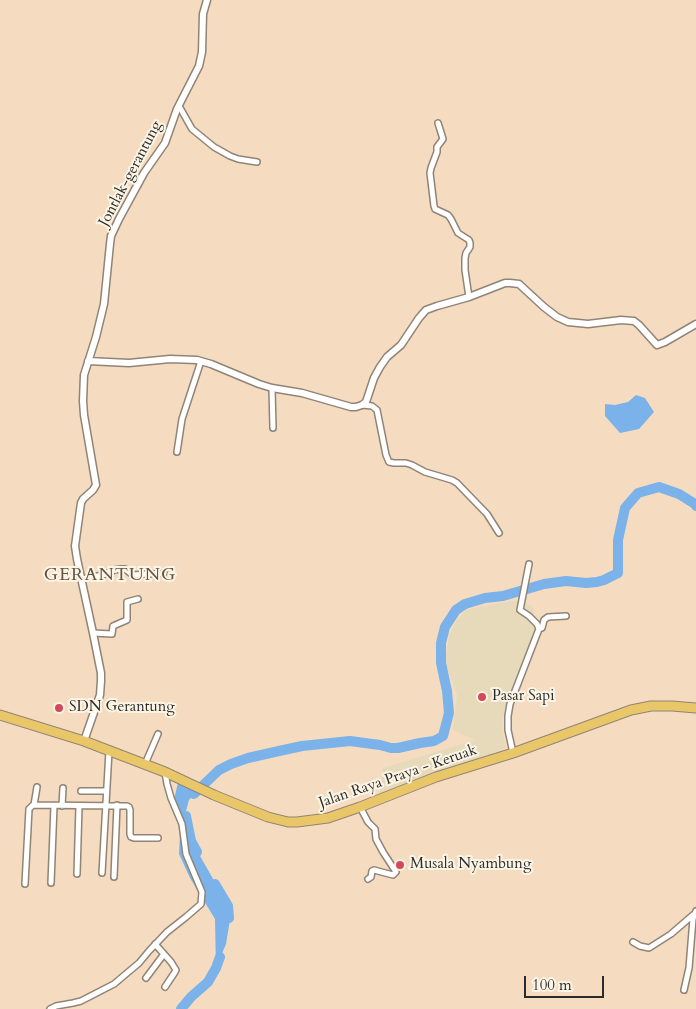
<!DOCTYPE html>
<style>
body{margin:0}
#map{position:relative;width:696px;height:1009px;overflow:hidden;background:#f5dcc0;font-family:Cardo,serif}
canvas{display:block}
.scale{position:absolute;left:524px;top:976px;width:80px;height:22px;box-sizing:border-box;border:2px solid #2b2b2b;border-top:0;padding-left:6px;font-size:15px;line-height:18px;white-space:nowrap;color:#2b2b2b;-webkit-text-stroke:4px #fcf5e5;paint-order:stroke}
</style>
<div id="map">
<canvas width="696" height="1009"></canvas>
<div class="scale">100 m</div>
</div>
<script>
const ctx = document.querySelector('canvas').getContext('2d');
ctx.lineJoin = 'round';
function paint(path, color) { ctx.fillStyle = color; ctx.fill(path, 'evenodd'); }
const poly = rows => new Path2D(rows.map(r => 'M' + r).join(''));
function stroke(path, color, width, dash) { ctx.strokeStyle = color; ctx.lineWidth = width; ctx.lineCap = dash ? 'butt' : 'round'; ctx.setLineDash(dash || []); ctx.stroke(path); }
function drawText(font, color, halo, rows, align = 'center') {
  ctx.font = font + ' Cardo,serif'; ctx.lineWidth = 4; ctx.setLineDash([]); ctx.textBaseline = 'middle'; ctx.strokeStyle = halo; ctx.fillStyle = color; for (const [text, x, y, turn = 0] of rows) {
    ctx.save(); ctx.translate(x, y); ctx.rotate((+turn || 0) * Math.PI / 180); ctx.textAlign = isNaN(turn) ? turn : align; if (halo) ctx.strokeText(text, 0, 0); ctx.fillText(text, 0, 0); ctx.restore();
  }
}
const built = poly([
 [520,600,533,607,536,628,507,698,502,723,503,734,506,748,379,795,383,768,475,740,453,730,457,695,445,662,449,635,457,620,466,610,494,604]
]);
const water = poly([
 [636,395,645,398,654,412,639,429,620,433,605,416,605,404,615,405,628,402],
 [178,783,197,791,189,800,186,811,188,832,191,840,229,907,230,920,226,944,216,968,215,919,190,878,179,854,181,816,173,803]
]);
const river = poly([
 [194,794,219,770,231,764,248,758,279,751,302,746,350,741,380,745,391,748,398,748,420,743,434,741,443,736,449,713,447,691,441,663,441,643,445,627,456,610,465,604,485,598,503,596,544,584,566,581,586,583,597,582,604,580,618,573,618,540,625,508,638,493,659,487,679,494,695,504,696,506],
 [186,816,191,841,197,852],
 [215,884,228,906,229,918],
 [181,1009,191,997,208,982,216,968,220,957]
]);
const minor = poly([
 [179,106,192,129,214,147,230,156,238,159,257,162],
 [438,123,443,139,437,147,437,152,431,168,430,173,434,206,435,209,448,215,451,219,458,233,469,240,470,243,470,247,466,253,465,258,465,270,469,297],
 [272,388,273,428],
 [362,405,372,406,377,410,386,455,389,462,394,463,406,463,412,465,425,472,452,480,457,483,487,514,499,533],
 [177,452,182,419,201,361],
 [82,579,103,575,114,570,121,569,125,569,133,575,164,573],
 [539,629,542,628,544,620,548,617,566,616],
 [93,633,112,634,113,626,127,620,127,602,138,599],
 [513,753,508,730,508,716,510,704,539,629,537,624,529,616,520,610,529,564],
 [145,764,158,734],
 [81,791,106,791],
 [34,805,37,787],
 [62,806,63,788],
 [360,807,368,822,375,829,376,839,383,852,396,872,393,875,374,870,372,871,371,877,368,879],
 [102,873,109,751],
 [77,874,79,806],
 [114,877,117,805],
 [51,883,54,806],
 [25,884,29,809,33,805,127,806,129,807,130,810,130,834,131,837,134,838,158,838],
 [633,942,640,946,649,948,671,934,693,915],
 [155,944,171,962,176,970,175,972,165,987],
 [146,978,164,954],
 [684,990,689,968,693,919,696,911],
 [50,1009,56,1006,73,1003,81,1001,114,984,139,963,149,951,167,932,186,917,201,904,202,892,186,854,182,824,171,798,167,784,165,772]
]);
const tertiary = poly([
 [88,361,129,363,170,359,197,360,211,364,259,384,272,388,302,393,351,407,356,407,362,405,366,402,374,378,380,367,387,357,401,345,419,318,426,310,437,306,469,297,505,283,510,283,519,284,544,307,557,317,568,322,588,324,621,320,634,321,639,325,657,345,665,342,696,324],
 [84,741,100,695,101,681,101,673,93,633,77,559,75,546,81,503,83,499,93,490,96,485,84,415,83,401,84,375,96,337,104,304,110,244,111,236,119,219,144,173,165,143,177,109,199,66,202,52,203,14,207,0]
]);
const primary = poly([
 [0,715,84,741,165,772,214,795,268,817,288,822,297,822,328,818,360,807,436,777,513,753,631,710,651,706,672,706,696,708]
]);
const markers = [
 [482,697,5,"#d1495b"],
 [59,708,5,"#d1495b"],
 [400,865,5,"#d1495b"]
];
const streetNames = [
 ["Jontlak-gerantung",131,174,-62],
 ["Jalan Raya Praya - Keruak",398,777,-19]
];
const poiNames = [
 ["Pasar Sapi",492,697],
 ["SDN Gerantung",69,708],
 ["Musala Nyambung",410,865]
];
const quarterNames = [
 ["GERANTUNG",110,576]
];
paint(built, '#e6daba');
paint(water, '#7ab2e9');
stroke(river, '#7ab2e9', 10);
stroke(minor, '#908476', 8);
stroke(tertiary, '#908476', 9);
stroke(primary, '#908476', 11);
stroke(minor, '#fff', 5);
stroke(tertiary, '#fff', 6);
stroke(primary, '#e9c769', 9);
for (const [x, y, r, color] of markers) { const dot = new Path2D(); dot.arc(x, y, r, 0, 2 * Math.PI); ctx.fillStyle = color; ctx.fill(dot); stroke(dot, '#fcf5e5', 2); }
drawText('15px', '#2b2b2b', '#fcf5e5', streetNames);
drawText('15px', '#2b2b2b', '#fcf5e5', poiNames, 'left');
ctx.letterSpacing = '1px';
drawText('18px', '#645444', '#fcf5e5', quarterNames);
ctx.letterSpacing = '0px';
</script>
